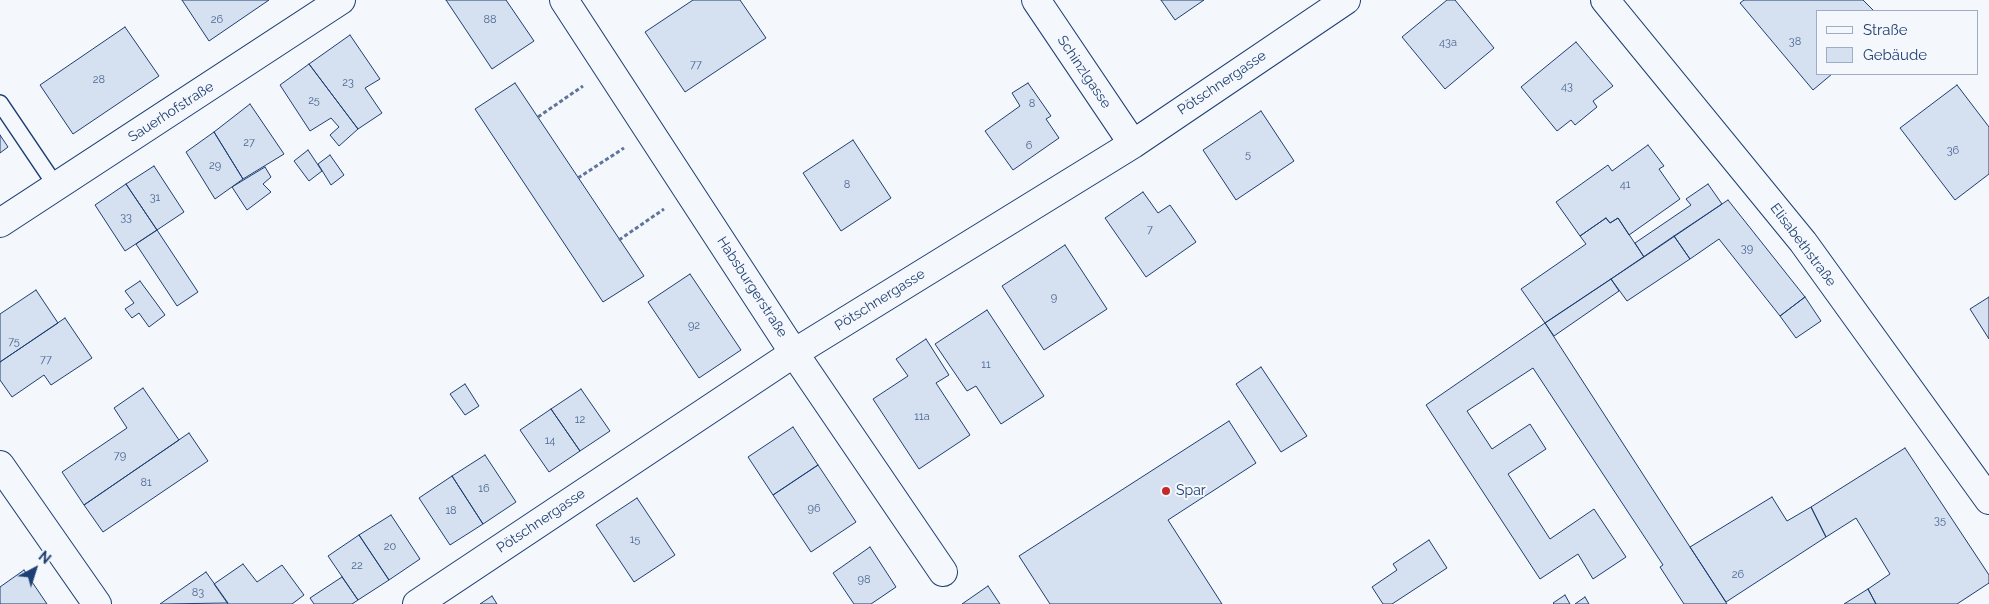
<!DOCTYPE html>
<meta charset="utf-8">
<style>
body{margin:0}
#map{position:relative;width:1989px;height:604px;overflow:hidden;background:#f4f7fb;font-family:Raleway,sans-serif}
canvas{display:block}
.legend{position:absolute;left:1816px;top:10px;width:162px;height:65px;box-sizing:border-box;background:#f4f7fb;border:1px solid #9eadc5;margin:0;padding:6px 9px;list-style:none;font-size:15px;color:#1d3f73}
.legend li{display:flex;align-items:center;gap:10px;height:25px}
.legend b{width:25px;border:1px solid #9eadc5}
.north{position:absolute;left:10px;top:544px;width:50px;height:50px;-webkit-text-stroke:4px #f4f7fb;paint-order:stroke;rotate:40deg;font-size:14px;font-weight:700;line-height:20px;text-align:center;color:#1d3f73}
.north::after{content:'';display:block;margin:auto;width:18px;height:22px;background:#1d3f73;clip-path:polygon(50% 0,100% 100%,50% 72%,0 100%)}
</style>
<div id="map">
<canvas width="1989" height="604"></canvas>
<ul class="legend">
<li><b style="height:6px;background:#f4f7fb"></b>Straße</li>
<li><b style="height:14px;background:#d5e0f0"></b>Gebäude</li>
</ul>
<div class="north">N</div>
</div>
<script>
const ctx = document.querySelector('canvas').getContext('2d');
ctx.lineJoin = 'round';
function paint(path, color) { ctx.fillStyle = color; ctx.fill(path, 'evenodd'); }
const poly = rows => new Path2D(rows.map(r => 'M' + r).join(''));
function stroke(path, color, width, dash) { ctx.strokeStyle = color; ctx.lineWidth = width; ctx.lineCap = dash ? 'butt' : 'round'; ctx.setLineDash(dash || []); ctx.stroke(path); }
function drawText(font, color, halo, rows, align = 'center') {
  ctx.font = font + ' Raleway,sans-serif'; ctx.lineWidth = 4; ctx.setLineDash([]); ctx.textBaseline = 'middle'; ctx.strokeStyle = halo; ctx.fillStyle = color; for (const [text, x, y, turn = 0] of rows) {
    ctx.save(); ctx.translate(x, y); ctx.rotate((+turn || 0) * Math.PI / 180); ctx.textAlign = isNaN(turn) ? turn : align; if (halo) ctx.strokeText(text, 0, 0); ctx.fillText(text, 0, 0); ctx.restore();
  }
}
const building = poly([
 [182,0,269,0,209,41,182,0],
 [446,0,506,0,534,41,492,69,446,0],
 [693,0,740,0,766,38,685,92,645,32,693,0],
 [1161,0,1204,0,1175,20,1161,0],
 [1447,0,1455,0,1494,48,1445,89,1402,37,1447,0],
 [1744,0,1863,0,1874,11,1818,11,1818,74,1832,74,1813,90,1740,3,1744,0],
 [125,27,159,76,73,134,40,85,125,27],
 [350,35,380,79,365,88,382,113,358,129,309,64,350,35],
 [1576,42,1613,86,1593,101,1597,107,1575,125,1571,120,1557,131,1521,87,1576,42],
 [309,64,358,129,339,146,330,135,339,127,331,118,310,131,280,85,309,64],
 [515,83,644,276,603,302,475,109,515,83],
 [1028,83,1051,116,1046,119,1059,138,1013,170,985,131,1020,106,1012,93,1028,83],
 [1957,85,1989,127,1989,174,1955,200,1900,128,1957,85],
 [250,104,284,154,243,179,214,132,250,104],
 [1261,111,1294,161,1236,200,1203,150,1261,111],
 [214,132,243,179,215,199,186,152,214,132],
 [0,135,8,147,0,153,0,135],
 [853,140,891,198,841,231,803,173,853,140],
 [1648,145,1664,166,1659,169,1680,199,1629,235,1618,218,1610,223,1606,218,1580,236,1556,202,1608,165,1612,171,1648,145],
 [308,150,322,171,309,181,294,161,308,150],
 [330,155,344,175,331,185,318,164,330,155],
 [154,166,184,212,157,230,126,184,154,166],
 [265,167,271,177,263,184,271,192,247,210,232,187,265,167],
 [126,184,157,230,125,251,95,205,126,184],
 [1708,184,1722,204,1644,257,1635,243,1691,205,1686,199,1708,184],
 [1143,192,1158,213,1170,205,1196,242,1146,277,1105,218,1143,192],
 [1728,200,1805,297,1780,316,1719,239,1690,259,1674,236,1728,200],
 [1606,218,1610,223,1618,218,1644,257,1545,323,1521,289,1586,244,1580,236,1606,218],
 [157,230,198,292,177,306,136,244,157,230],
 [1674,236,1690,259,1627,301,1611,279,1674,236],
 [1065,245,1107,309,1044,350,1002,286,1065,245],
 [690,274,741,350,699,378,648,302,690,274],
 [1611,279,1619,291,1554,336,1545,323,1611,279],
 [140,281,165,315,149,327,139,313,132,318,125,309,134,303,125,291,140,281],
 [36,290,58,323,0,362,0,314,36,290],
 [1805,297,1821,321,1796,338,1780,316,1805,297],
 [1989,297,1989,339,1970,309,1989,297],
 [987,310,1044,396,1001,424,976,386,967,391,935,344,987,310],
 [65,318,92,358,51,385,44,375,12,397,0,380,0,362,65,318],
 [1545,323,1690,547,1727,604,1684,604,1660,567,1663,565,1533,368,1467,411,1492,449,1530,424,1546,449,1508,474,1550,539,1594,509,1626,557,1593,579,1578,554,1540,579,1426,405,1545,323],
 [926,339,949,375,936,383,970,435,919,469,873,399,908,376,896,359,926,339],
 [1261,367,1307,436,1281,452,1236,384,1261,367],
 [465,384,479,406,465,415,450,394,465,384],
 [143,388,179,440,84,505,62,472,127,428,114,408,143,388],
 [581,389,610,431,580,451,551,409,581,389],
 [551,409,580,451,549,472,520,430,551,409],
 [1229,421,1256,463,1168,520,1222,604,1050,604,1019,556,1229,421],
 [793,427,818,465,773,495,748,457,793,427],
 [189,433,208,461,103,532,84,505,189,433],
 [1905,448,1989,575,1989,583,1957,604,1876,604,1868,589,1890,574,1856,518,1826,537,1811,507,1905,448],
 [485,455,516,502,483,524,452,476,485,455],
 [818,465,856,522,811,552,773,495,818,465],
 [452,476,483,524,450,545,419,498,452,476],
 [1772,497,1787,521,1811,507,1826,537,1726,602,1690,547,1772,497],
 [637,498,675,555,634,582,596,525,637,498],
 [391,515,420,559,389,580,359,535,391,515],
 [359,535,389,580,358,600,328,556,359,535],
 [1429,540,1447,568,1392,604,1383,604,1372,587,1397,570,1393,564,1429,540],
 [870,547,896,587,871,604,854,604,833,573,870,547],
 [243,564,257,582,282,565,304,595,292,604,228,604,214,584,243,564],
 [24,570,47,604,0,604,0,587,24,570],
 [206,572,228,603,160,604,206,572],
 [342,577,358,600,352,604,314,604,310,598,342,577],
 [988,586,1000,604,962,604,988,586],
 [1868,589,1876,604,1844,604,1868,589],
 [1565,595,1570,604,1554,604,1553,603,1565,595],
 [492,596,497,604,480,604,492,596],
 [1585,597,1589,604,1575,604,1585,597]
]);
const path = poly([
 [538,117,583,86],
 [578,178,624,148],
 [619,240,664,209]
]);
const lane = poly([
 [0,103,56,186]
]);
const street = poly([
 [564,0,794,353,943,572],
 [1036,0,1133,144],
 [1605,0,1803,242,1989,500],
 [0,223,341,0],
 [0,465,97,604],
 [417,604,794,353,1133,144,1346,0]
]);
const markers = [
 [1166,491,5,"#c62828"]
];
const numberNames = [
 ["26",217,20],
 ["88",490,20],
 ["38",1795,42],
 ["43a",1448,43],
 ["77",696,65],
 ["28",99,80],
 ["23",348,83],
 ["43",1567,87],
 ["25",314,101],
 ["8",1032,104],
 ["27",249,143],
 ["6",1029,146],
 ["36",1953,151],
 ["5",1248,155],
 ["29",215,166],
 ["8",847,185],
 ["41",1625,185],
 ["31",155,198],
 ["33",126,218],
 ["7",1150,230],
 ["39",1747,249],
 ["9",1054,298],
 ["92",694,326],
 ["75",14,342],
 ["77",46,360],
 ["11",986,365],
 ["11a",922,417],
 ["12",580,420],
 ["14",550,441],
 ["79",120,456],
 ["81",146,483],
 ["16",484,489],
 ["96",814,509],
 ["18",451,511],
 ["35",1940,521],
 ["15",635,540],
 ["20",390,547],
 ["22",357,566],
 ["26",1738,575],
 ["98",864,580],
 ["83",198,593]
];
const streetNames = [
 ["Schinzlgasse",1084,72,56],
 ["Pötschnergasse",1222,83,-34],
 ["Sauerhofstraße",171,112,-33],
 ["Elisabethstraße",1803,245,53],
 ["Habsburgerstraße",752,287,57],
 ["Pötschnergasse",880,300,-32],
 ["Pötschnergasse",541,521,-34]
];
const poiNames = [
 ["Spar",1176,491]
];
paint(building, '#d5e0f0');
stroke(building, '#1d3f73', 1);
stroke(lane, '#1d3f73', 18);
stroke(street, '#1d3f73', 30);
stroke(path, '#5e769c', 3, [4, 2.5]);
stroke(lane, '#f4f7fb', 15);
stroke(street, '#f4f7fb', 28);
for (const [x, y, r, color] of markers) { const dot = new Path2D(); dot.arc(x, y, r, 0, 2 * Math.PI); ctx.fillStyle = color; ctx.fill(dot); stroke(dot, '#f4f7fb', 2); }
drawText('11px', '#4b6792', null, numberNames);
drawText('14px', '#1d3f73', '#f4f7fb', streetNames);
drawText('14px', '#1d3f73', '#f4f7fb', poiNames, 'left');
</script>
